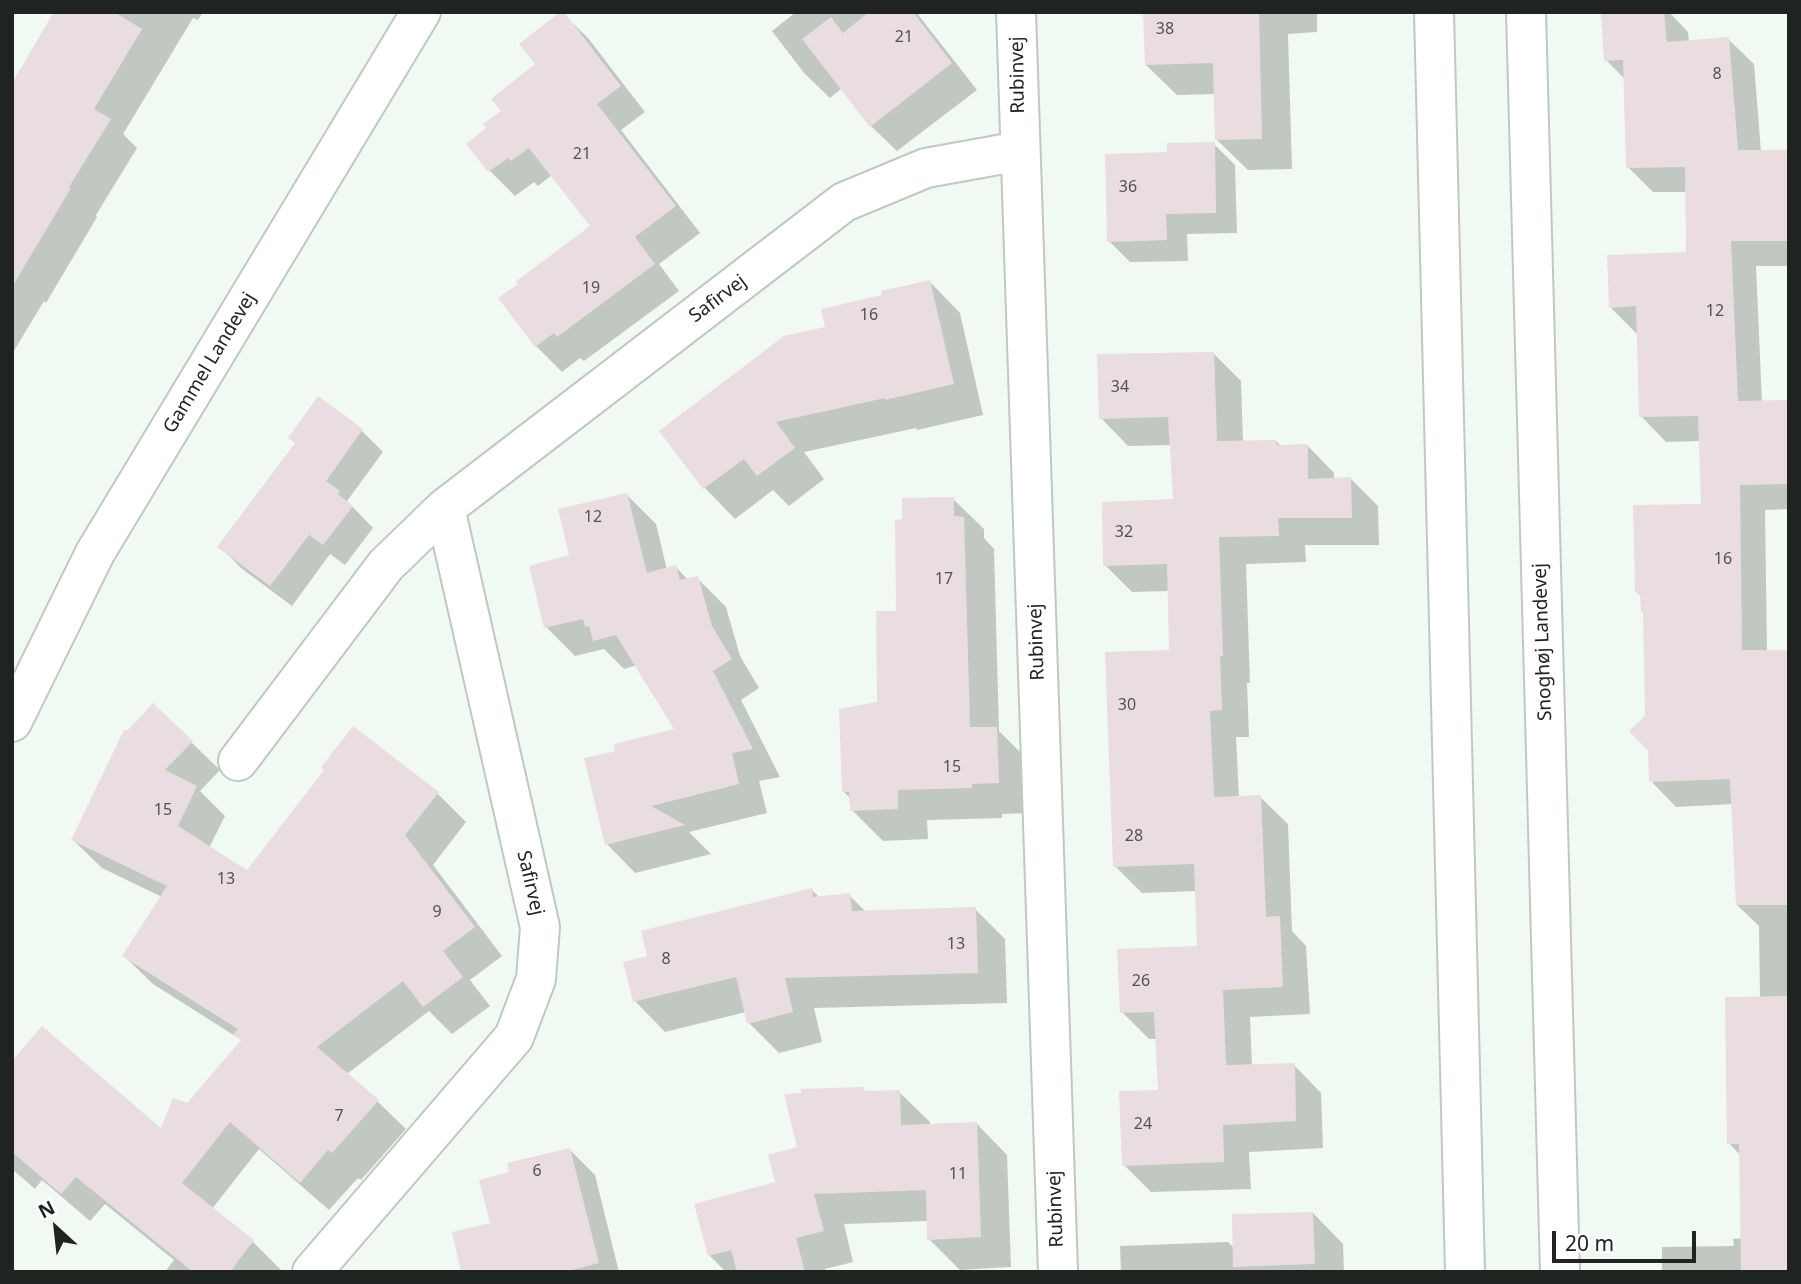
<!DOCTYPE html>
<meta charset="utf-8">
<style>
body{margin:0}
#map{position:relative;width:1801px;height:1284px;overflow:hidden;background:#f0faf2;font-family:"Noto Sans",sans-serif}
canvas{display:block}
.frame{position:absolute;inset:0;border:14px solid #202421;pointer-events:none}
.north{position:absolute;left:21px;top:1193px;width:70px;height:70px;-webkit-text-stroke:5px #fff;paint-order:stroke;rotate:333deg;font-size:19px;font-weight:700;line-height:28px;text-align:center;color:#202421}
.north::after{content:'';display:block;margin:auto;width:24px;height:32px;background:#202421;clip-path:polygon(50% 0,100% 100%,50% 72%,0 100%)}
.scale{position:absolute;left:1552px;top:1231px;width:144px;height:32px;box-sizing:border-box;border:4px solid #202421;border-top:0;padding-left:9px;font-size:21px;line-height:24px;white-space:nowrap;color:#202421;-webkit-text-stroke:5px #fff;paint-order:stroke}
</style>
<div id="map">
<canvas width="1801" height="1284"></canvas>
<div class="frame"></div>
<div class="north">N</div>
<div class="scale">20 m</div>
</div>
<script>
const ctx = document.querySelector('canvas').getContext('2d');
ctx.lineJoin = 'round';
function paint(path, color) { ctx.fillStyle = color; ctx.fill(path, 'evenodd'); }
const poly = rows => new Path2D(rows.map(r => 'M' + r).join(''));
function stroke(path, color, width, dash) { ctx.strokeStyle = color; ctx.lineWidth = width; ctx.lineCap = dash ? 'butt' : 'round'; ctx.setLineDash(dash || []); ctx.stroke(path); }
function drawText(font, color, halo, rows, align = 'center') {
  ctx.font = font + ' "Noto Sans",sans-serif'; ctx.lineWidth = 7; ctx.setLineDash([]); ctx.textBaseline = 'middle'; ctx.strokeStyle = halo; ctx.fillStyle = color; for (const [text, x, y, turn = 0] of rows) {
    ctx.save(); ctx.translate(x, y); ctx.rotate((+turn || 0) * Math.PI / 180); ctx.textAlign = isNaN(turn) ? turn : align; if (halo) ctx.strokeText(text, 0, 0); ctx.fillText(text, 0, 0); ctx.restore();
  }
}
const shadow = poly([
 [56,12,203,12,198,20,193,18,123,134,137,148,96,215,97,217,46,303,44,301,12,354,12,86],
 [796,12,916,12,977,90,897,151,871,126,842,88,830,98,804,73,772,31],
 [1144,12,1317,12,1317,32,1288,34,1292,169,1248,170,1217,140,1216,94,1177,95,1146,65],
 [1623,12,1669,12,1688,32,1689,42,1728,39,1754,64,1761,152,1789,151,1789,266,1756,266,1762,402,1789,402,1789,509,1765,510,1767,652,1789,651,1789,1272,1662,1272,1662,1247,1734,1246,1733,1239,1743,1238,1741,1156,1729,1143,1760,999,1759,926,1737,905,1733,804,1676,807,1651,781,1647,716,1645,614,1642,612,1642,597,1637,592,1703,506,1701,441,1666,442,1641,416,1639,333,1636,333,1610,307,1687,254,1687,192,1653,192,1628,167,1626,80,1606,60],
 [562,13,588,38,645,112,621,130,700,233,659,264,679,291,584,361,580,358,562,372,536,346,501,299,592,226,552,175,538,186,534,182,515,196,490,171,488,128,503,111,537,64],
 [1214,144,1235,165,1237,233,1187,234,1188,261,1130,262,1109,241,1169,154],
 [930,282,960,313,983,415,917,430,916,428,804,452,824,479,789,506,773,490,735,519,705,488,661,431,827,329,884,296],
 [1213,353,1241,381,1243,442,1276,441,1281,446,1307,445,1334,473,1334,479,1351,479,1378,506,1379,545,1305,545,1306,562,1246,564,1250,683,1247,683,1249,737,1236,737,1239,798,1260,797,1288,824,1292,931,1306,946,1310,1014,1250,1017,1252,1066,1294,1065,1321,1093,1323,1148,1249,1152,1251,1189,1151,1192,1124,1165,1160,1092,1157,1039,1149,1039,1122,1012,1199,948,1197,891,1142,893,1115,866,1171,652,1169,591,1132,592,1105,565,1175,501,1171,445,1128,446,1101,418],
 [319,399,362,431,383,452,347,501,373,528,345,565,330,554,292,606,241,568,220,547,296,444],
 [627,495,656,524,667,570,676,567,688,580,697,578,726,607,740,656,759,688,741,700,780,777,759,781,767,813,689,832,711,854,635,873,607,844,617,752,677,730,637,665,624,669,604,649,575,656,546,627,571,556],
 [953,499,984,529,984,538,994,549,999,731,1027,759,1029,813,1002,814,1002,818,927,820,928,839,883,841,852,810,852,800,844,792,879,704,898,612],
 [353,729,438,794,466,822,433,865,502,956,470,980,490,1006,452,1034,429,1011,347,1074,377,1101,406,1129,361,1180,358,1178,329,1210,259,1149,212,1209,253,1242,281,1270,280,1272,165,1272,174,1260,105,1204,90,1221,42,1180,35,1189,12,1169,12,1064,162,1131,187,1105,243,1041,153,984,124,956,162,897,102,868,73,840,191,742,220,770,200,791,225,816,209,848,247,872,327,770],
 [812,890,820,898,849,895,866,912,975,909,1005,939,1007,1003,814,1008,822,1042,779,1053,749,1023,746,1012,665,1032,635,1001,649,957],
 [863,1089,867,1093,899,1092,930,1122,930,1126,977,1124,1007,1155,1011,1267,960,1270,929,1239,928,1221,844,1224,853,1262,825,1269,826,1272,726,1272,709,1255,777,1184,799,1149],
 [570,1150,595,1175,619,1272,463,1272,492,1224,511,1173],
 [1313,1213,1343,1244,1344,1272,1121,1272,1120,1246,1228,1242,1234,1248]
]);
const building = poly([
 [54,12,114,12,142,29,94,109,111,119,69,187,71,188,12,287,12,83],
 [560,12,564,12,621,86,597,104,676,206,635,237,655,264,557,337,554,333,535,347,498,298,518,284,515,282,590,226,529,148,511,161,508,158,488,172,466,144,486,128,483,124,501,111,491,99,535,64,519,44],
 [869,12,913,12,952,63,870,127,802,39,831,17,843,33],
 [1143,12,1259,12,1262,139,1215,140,1213,63,1145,65],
 [1624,12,1664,12,1667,42,1729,37,1738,150,1789,150,1789,241,1731,241,1738,401,1789,400,1789,484,1740,485,1742,650,1789,650,1789,905,1736,905,1730,779,1649,782,1648,751,1629,731,1645,716,1643,612,1641,612,1640,593,1635,593,1633,505,1701,504,1698,416,1639,417,1636,306,1609,308,1607,255,1686,252,1685,167,1626,168,1623,60,1604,61,1601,14],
 [1215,142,1216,213,1166,214,1167,240,1107,242,1105,154,1167,152,1167,143],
 [930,280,954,384,885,400,885,398,776,422,795,448,757,476,744,459,703,489,659,431,784,336,825,327,821,309,882,295,881,291],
 [1214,352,1217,441,1276,440,1277,445,1308,444,1308,479,1351,477,1352,518,1278,518,1279,536,1219,537,1223,656,1220,656,1222,710,1210,711,1214,797,1261,795,1266,917,1280,916,1283,987,1223,990,1226,1065,1295,1063,1296,1121,1223,1125,1224,1162,1122,1166,1119,1091,1158,1090,1154,1012,1120,1013,1117,949,1197,946,1194,864,1113,867,1105,652,1169,650,1167,564,1103,566,1102,502,1173,499,1168,417,1099,419,1097,354],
 [318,396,363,429,326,481,340,491,338,494,353,506,323,545,309,535,270,586,217,547,295,443,288,438],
 [627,493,647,573,676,565,680,580,698,576,712,626,732,659,713,671,753,749,732,753,739,784,651,806,685,825,605,845,584,758,615,751,614,744,674,729,616,635,593,641,589,626,585,627,583,619,544,628,529,566,569,555,558,509],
 [954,497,954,516,964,517,970,727,997,727,999,783,972,784,972,788,898,790,898,809,850,811,849,792,842,792,839,709,877,702,876,611,896,611,895,520,902,519,902,498],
 [153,703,193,741,165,770,197,786,178,826,247,870,324,770,321,767,353,726,439,792,405,835,475,927,443,951,463,977,423,1007,403,981,317,1047,379,1100,332,1153,328,1150,300,1183,230,1122,182,1183,254,1240,230,1272,193,1272,76,1177,61,1194,12,1152,12,1061,42,1026,161,1128,173,1098,187,1103,241,1040,233,1034,238,1029,122,956,167,886,71,840,124,730,128,730],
 [812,888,813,897,850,893,852,911,976,907,978,973,785,978,793,1012,747,1024,736,977,633,1002,623,962,647,956,641,931],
 [1789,996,1789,1272,1741,1272,1739,1144,1727,1144,1725,997],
 [864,1087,864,1091,900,1090,901,1125,977,1122,981,1237,927,1240,926,1190,814,1194,824,1231,796,1238,805,1272,737,1272,731,1250,708,1256,694,1204,775,1182,768,1155,797,1147,784,1094,801,1093,801,1089],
 [570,1148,599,1263,564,1272,461,1272,452,1232,490,1223,479,1180,509,1172,507,1163],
 [1313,1212,1315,1264,1233,1267,1232,1214]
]);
const minor = poly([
 [1016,12,1058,1272],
 [12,722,95,553,421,12],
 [238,761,386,565,445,508,844,202,926,168,1020,151],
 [312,1272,514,1037,536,979,540,927,445,508]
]);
const major = poly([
 [1434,12,1465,1272],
 [1526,12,1560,1272]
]);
const numberNames = [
 ["38",1165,29],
 ["21",904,37],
 ["8",1717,74],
 ["21",582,154],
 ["36",1128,187],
 ["19",591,288],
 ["12",1715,311],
 ["16",869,315],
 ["34",1120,387],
 ["12",593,517],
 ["32",1124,532],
 ["16",1723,559],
 ["17",944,579],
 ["30",1127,705],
 ["15",952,767],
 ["15",163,810],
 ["28",1134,836],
 ["13",226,879],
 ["9",437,912],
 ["13",956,944],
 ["8",666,959],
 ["26",1141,981],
 ["7",339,1116],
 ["24",1143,1124],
 ["6",537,1171],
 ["11",958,1174]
];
const streetNames = [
 ["Rubinvej",1018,75,-91],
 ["Safirvej",718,299,-37],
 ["Gammel Landevej",210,363,-59],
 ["Rubinvej",1037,642,-92],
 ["Snoghøj Landevej",1543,642,-92],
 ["Safirvej",530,883,77],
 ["Rubinvej",1056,1209,-92]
];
paint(shadow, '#0003');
paint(building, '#e9dde2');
stroke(minor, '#bfc9c1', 42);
stroke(major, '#bfc9c1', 42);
stroke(minor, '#fff', 38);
stroke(major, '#fff', 38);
drawText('16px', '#525251', null, numberNames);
drawText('19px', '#202421', '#fff', streetNames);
</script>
